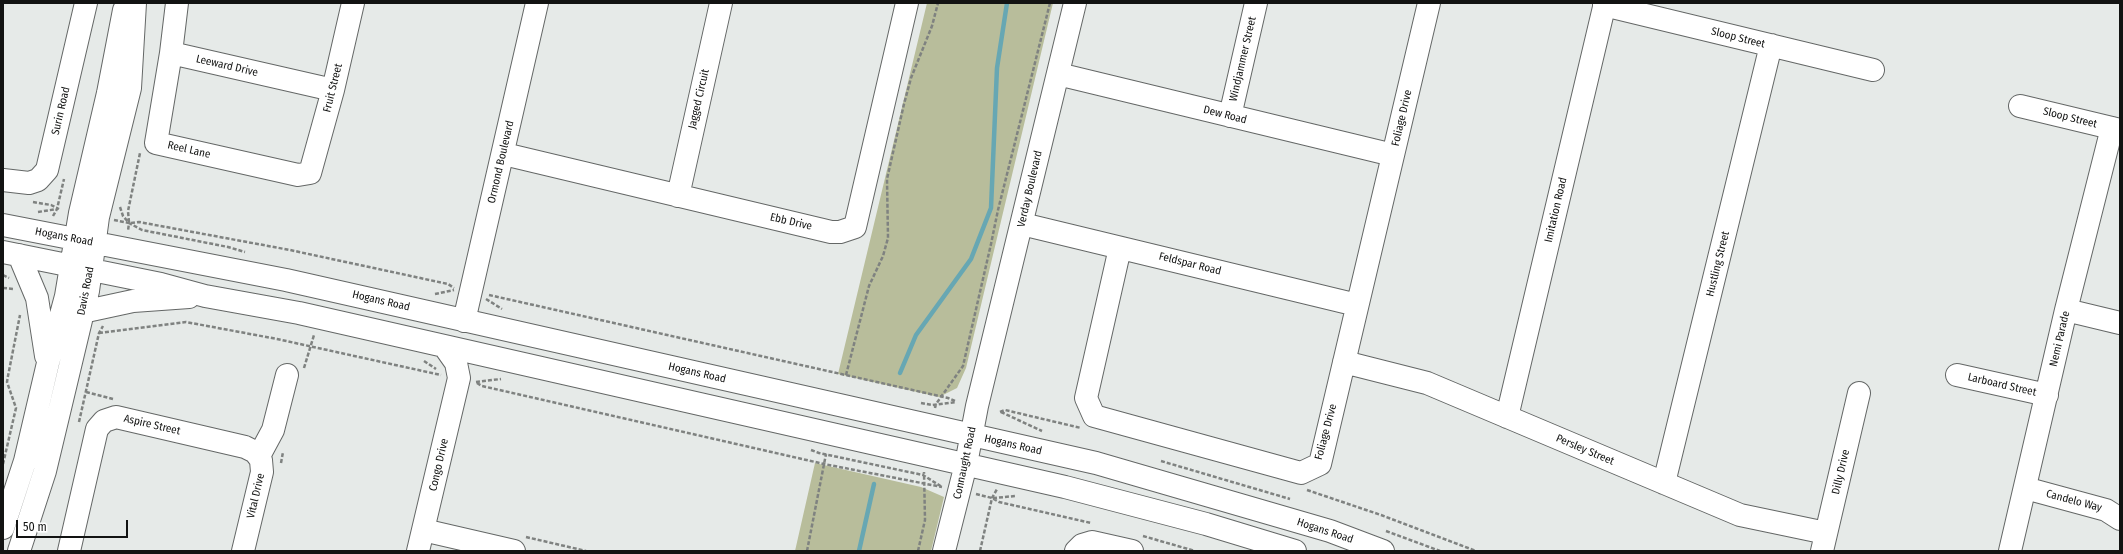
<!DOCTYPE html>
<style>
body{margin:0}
#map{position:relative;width:2123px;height:554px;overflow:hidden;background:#e6eae8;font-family:"Fira Sans Condensed",sans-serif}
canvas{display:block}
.frame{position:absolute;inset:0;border:4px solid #121312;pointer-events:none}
.scale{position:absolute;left:16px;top:520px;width:112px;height:18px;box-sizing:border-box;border:2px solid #121312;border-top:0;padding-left:5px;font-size:12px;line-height:14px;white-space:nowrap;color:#121312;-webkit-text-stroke:3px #fff;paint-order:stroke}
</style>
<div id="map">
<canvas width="2123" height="554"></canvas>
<div class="frame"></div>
<div class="scale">50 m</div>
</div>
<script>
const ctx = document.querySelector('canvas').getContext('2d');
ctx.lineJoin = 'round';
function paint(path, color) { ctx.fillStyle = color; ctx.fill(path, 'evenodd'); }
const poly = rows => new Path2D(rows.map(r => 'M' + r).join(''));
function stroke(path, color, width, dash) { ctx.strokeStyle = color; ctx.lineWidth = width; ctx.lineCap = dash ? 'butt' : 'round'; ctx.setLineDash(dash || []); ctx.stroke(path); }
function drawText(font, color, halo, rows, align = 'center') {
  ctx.font = font + ' "Fira Sans Condensed",sans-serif'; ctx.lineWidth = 3.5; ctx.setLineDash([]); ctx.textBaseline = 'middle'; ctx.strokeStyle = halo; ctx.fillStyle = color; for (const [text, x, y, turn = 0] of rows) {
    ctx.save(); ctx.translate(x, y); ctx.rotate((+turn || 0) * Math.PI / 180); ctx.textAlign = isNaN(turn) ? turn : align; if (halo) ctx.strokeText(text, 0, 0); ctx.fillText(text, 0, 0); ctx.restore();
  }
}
const green = poly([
 [927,3,1053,3,966,368,957,388,939,397,838,374],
 [815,463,921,487,944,497,931,551,795,551]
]);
const stream = poly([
 [900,373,916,335,971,259,991,208,997,68,1007,3],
 [859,551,874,484]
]);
const path = poly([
 [33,202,51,205,59,209],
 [120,207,123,216,129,223,142,230,228,247,245,252],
 [38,212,57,209],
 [53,216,57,209,64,179],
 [114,220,129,223,128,231],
 [129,222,128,211,140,153],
 [131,223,139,222,290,250,448,284,454,288],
 [3,275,9,278],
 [3,288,14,289],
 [435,294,454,290],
 [489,295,948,398,955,401],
 [486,299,502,309],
 [99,333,186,322,277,339,441,375],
 [424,361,436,369],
 [304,368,314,335],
 [846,375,869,286,883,256,888,238,887,179,904,104,911,78,932,26,938,3],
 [476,382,501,379],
 [477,383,482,386,824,464,942,487],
 [86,392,113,399],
 [921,403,932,405,956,402],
 [935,408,936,404,963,366,991,244,998,210,1050,3],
 [1000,412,1005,410,1081,428],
 [1001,412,1042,431],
 [79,422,99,333,103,326],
 [811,450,819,453,923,475,942,487],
 [1161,461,1290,499],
 [281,463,283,452],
 [3,464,16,408,7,382,8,376,20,315],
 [1307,490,1381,515,1476,551],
 [976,494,992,498,999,502,1091,523],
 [993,498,1016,496],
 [1386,531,1440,551],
 [1143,536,1195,551],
 [526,537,586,551],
 [807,551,826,454],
 [918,551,925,520,924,472],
 [980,551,992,498,997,489]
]);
const minor = poly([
 [177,3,171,53,333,90],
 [1604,5,1873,70],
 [171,53,156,143,298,175,310,173,333,90,353,3],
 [1058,74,1393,155],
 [2020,106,2120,130],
 [1230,116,1256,3],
 [504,154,831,232,840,232,855,227,907,3],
 [3,180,29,183,38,180,47,170,86,3],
 [678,196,721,3],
 [1022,224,1357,305],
 [3,225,286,280,1096,463,1330,531,1383,551],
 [1120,248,1086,398,1094,416,1301,473,1320,464,1429,3],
 [3,252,161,284,205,296,299,313,1065,487,1206,524,1295,551],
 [19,255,37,298,46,356],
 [2066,310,2120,323],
 [82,312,133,301,189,297],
 [464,321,537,3],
 [1344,362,1427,383,1740,515,1826,533],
 [1957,375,2047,395],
 [1507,417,1605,3],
 [259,456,273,430,287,375],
 [1664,483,1771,45],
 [2025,488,2106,510,2120,519],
 [3,528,25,461,48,363,66,296,80,213,108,93,124,10],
 [423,530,514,551],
 [19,551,45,471,88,291,98,217,130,88,135,3],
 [69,551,97,429,104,421,116,417,245,447,255,452,261,460,262,472,243,551],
 [418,551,459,378,456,363,444,346],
 [944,551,966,464,977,406,1075,3],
 [1076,551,1082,545,1092,542,1132,551],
 [1822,551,1859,393],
 [2010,551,2066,310,2112,128]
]);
const streetNames = [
 ["Sloop Street",1738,38,14],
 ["Windjammer Street",1243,59,-77],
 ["Leeward Drive",227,66,13],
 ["Fruit Street",333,88,-76],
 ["Jagged Circuit",699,99,-77],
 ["Surin Road",61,111,-77],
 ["Dew Road",1225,115,14],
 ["Foliage Drive",1402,118,-77],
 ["Sloop Street",2070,118,14],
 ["Reel Lane",189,150,13],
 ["Ormond Boulevard",501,162,-77],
 ["Verday Boulevard",1030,189,-77],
 ["Imitation Road",1556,210,-77],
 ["Ebb Drive",791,222,13],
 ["Hogans Road",64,237,11],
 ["Feldspar Road",1190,264,14],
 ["Hustling Street",1718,264,-76],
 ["Davis Road",86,291,-79],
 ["Hogans Road",381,301,13],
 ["Nemi Parade",2060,339,-77],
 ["Hogans Road",697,373,13],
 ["Larboard Street",2002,385,13],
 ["Aspire Street",152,425,13],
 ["Foliage Drive",1326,432,-75],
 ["Hogans Road",1013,445,13],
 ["Persley Street",1585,450,23],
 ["Connaught Road",965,463,-78],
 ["Congo Drive",439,465,-77],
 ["Dilly Drive",1841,472,-77],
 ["Vital Drive",256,496,-77],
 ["Candelo Way",2074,501,15],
 ["Hogans Road",1325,531,18]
];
paint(green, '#b8bd9b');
stroke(stream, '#67a7b3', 4.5);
stroke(minor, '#646766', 24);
stroke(path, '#7f8280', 2.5, [4, 2]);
stroke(minor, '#fff', 22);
drawText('11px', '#121312', '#fff', streetNames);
</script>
